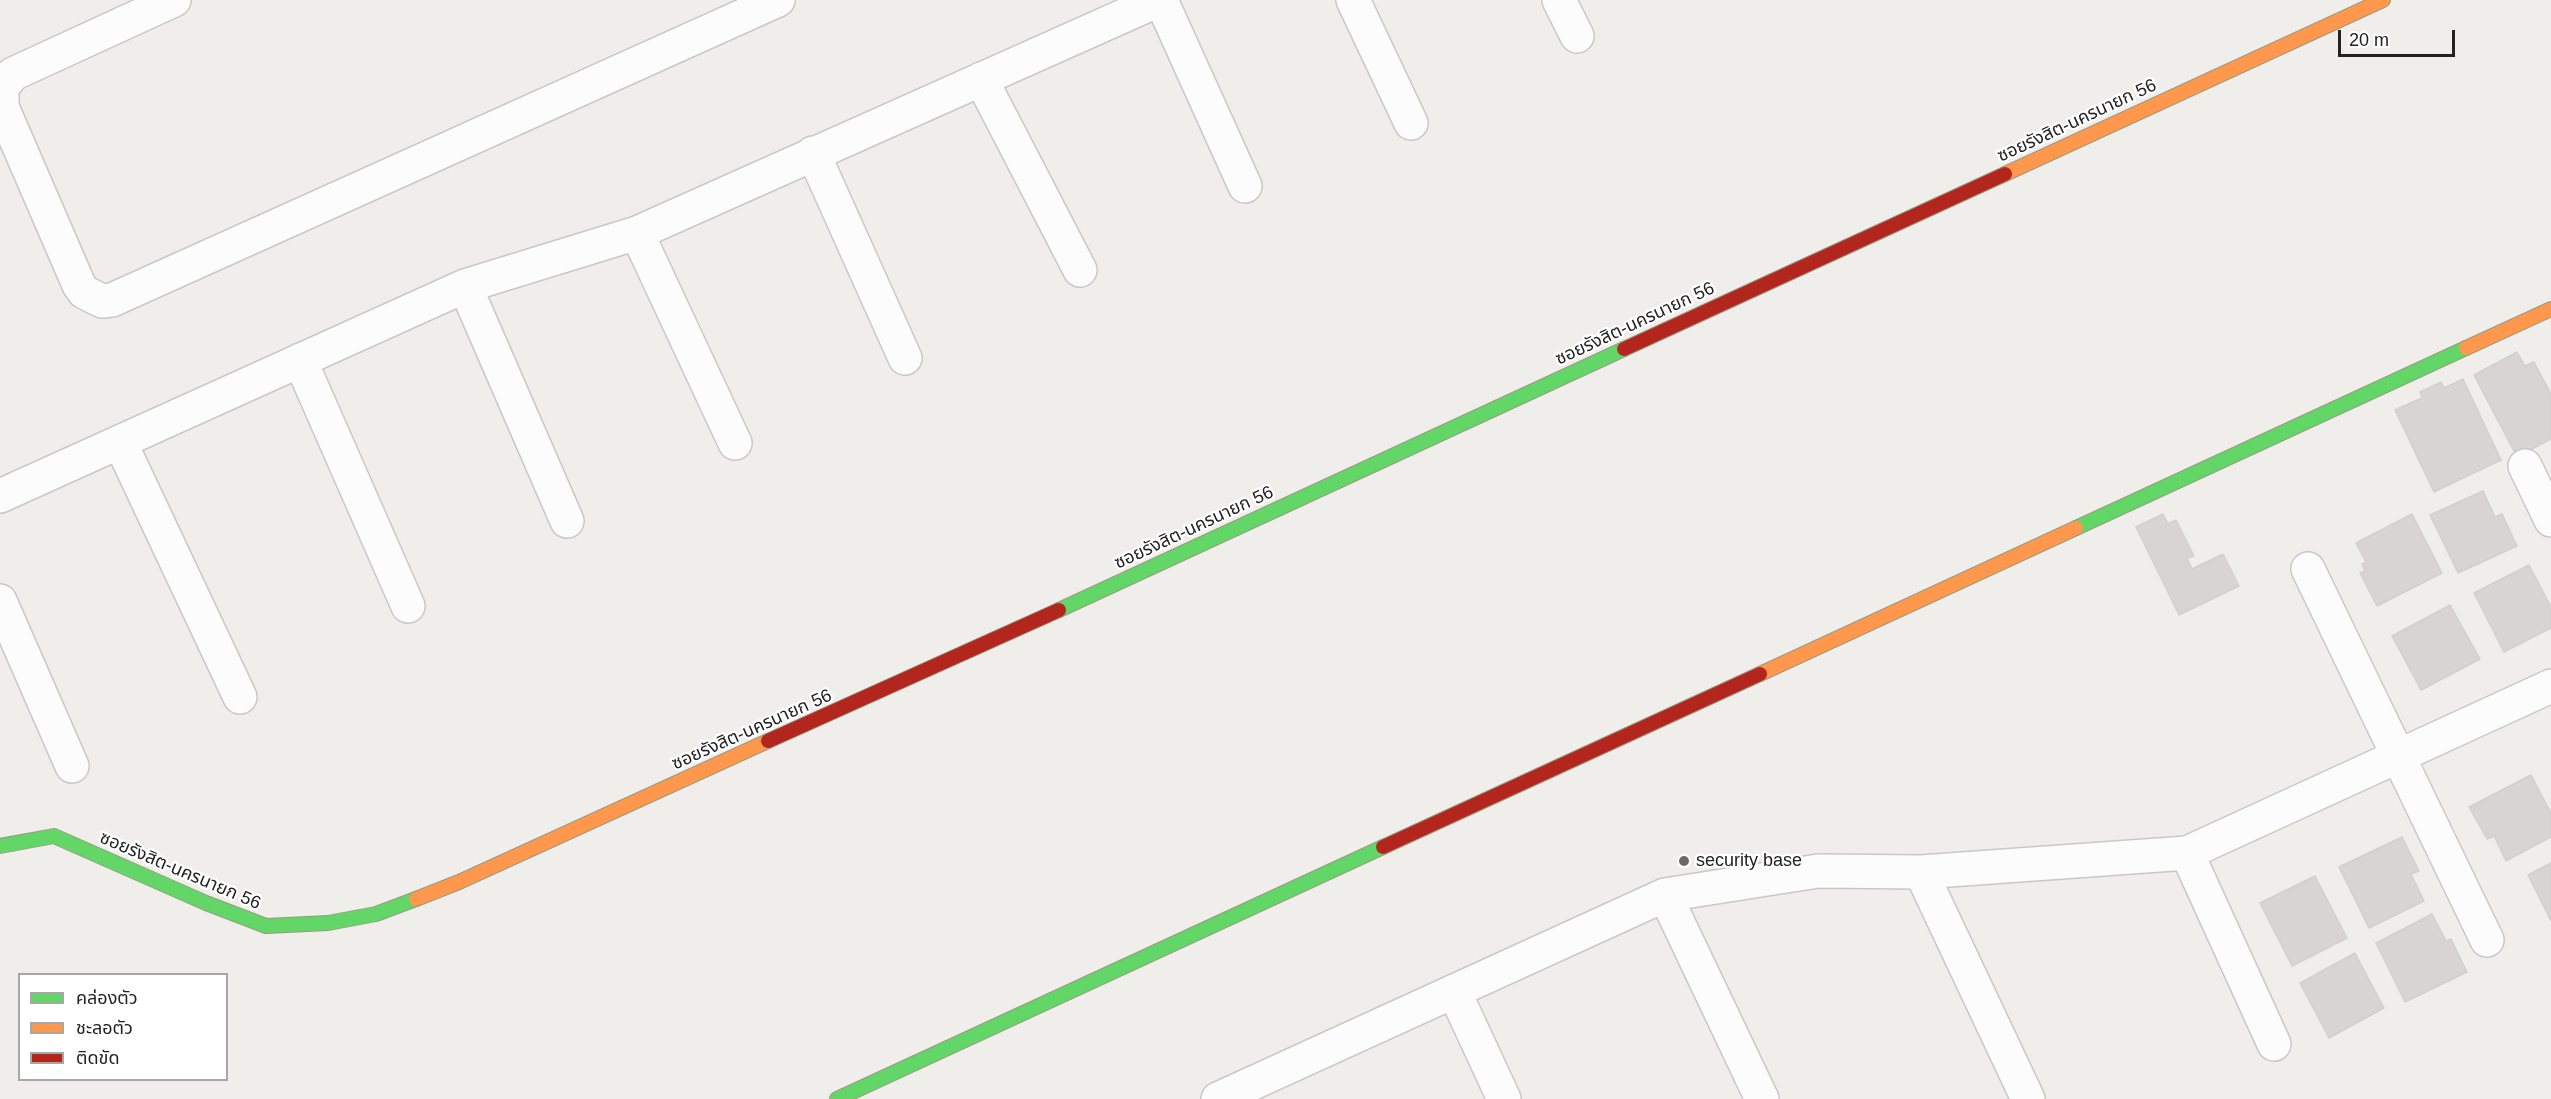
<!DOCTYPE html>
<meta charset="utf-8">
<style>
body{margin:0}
#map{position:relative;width:2551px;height:1099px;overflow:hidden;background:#f0eeeb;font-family:Arial,"Noto Sans Thai",sans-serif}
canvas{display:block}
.legend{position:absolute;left:18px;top:973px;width:210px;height:108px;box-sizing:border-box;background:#fff;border:2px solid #a7a7a7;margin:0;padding:8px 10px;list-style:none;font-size:18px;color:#222}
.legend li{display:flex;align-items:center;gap:12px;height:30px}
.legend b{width:30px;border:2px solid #a7a7a7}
.scale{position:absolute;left:2338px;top:30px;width:117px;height:27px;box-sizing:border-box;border:3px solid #222;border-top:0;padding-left:8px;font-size:18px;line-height:21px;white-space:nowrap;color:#222;-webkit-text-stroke:4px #fff;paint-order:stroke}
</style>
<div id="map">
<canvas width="2551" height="1099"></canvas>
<ul class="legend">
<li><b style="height:8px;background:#63d668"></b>คล่องตัว</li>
<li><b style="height:8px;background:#ff974d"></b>ชะลอตัว</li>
<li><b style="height:8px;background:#b3261e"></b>ติดขัด</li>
</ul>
<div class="scale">20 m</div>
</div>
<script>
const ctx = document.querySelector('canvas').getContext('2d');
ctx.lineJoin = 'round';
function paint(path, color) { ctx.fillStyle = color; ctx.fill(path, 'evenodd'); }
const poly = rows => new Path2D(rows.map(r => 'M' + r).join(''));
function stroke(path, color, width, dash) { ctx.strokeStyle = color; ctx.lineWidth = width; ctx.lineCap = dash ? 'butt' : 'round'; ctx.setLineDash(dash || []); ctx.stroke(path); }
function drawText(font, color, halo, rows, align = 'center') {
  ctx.font = font + ' Arial,"Noto Sans Thai",sans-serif'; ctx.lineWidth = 4.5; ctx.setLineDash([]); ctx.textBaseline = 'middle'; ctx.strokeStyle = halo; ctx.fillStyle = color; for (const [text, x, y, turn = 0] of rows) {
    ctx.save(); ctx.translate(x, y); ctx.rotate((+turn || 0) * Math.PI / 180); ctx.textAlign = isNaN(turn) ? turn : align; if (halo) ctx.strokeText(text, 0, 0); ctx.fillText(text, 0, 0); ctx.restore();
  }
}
const building = poly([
 [2517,352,2525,366,2534,362,2551,394,2551,439,2517,457,2474,375,2517,352],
 [2463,379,2501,460,2434,492,2395,410,2422,398,2420,392,2441,382,2444,388,2463,379],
 [2483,491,2495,517,2502,514,2517,546,2458,573,2430,515,2483,491],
 [2163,514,2168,524,2176,520,2194,556,2187,558,2192,569,2223,554,2239,586,2179,615,2136,527,2163,514],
 [2412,514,2442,573,2377,606,2360,573,2365,571,2362,564,2366,562,2356,543,2412,514],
 [2529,565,2551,607,2551,628,2504,652,2474,593,2529,565],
 [2450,605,2480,659,2421,690,2392,636,2450,605],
 [2531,775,2551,813,2551,837,2506,861,2494,836,2487,839,2469,807,2531,775],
 [2402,837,2419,871,2411,874,2424,901,2369,928,2339,867,2402,837],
 [2551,863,2551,921,2528,875,2551,863],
 [2315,876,2347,938,2292,966,2260,903,2315,876],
 [2432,914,2446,941,2451,939,2467,972,2405,1002,2376,943,2432,914],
 [2355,953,2384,1008,2329,1038,2300,983,2355,953]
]);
const street = poly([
 [174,0,13,74,2,87,2,107,79,285,84,292,102,301,112,300,778,0],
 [1161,0,1245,186],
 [1353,0,1411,123],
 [1559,0,1577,36],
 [981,79,1080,270],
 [813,153,905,358],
 [637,233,735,443],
 [465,286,567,521],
 [300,360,408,606],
 [120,442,240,697],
 [2525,466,2551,520],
 [0,496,465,286,637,233,1159,0],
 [2308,569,2487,940],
 [0,601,72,766],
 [2187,853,2274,1044],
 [1921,872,2028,1099],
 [1665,895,1762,1099],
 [1454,991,1504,1099],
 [1218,1099,1665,895,1818,871,1921,872,2187,853,2551,686]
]);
const fast = poly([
 [2076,528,2466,348],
 [1059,610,1624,349],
 [0,846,54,836,206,903,266,926,328,923,376,914,416,899],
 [837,1099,1383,847]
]);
const slow = poly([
 [2005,174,2383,0],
 [2466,348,2551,309],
 [1760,674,2076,528],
 [416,899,459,882,768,741]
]);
const jam = poly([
 [1624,349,2005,174],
 [768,741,1059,610],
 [1383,847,1760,674]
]);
const markers = [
 [1684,861,6,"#6a6968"]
];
const streetNames = [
 ["ซอยรังสิต-นครนายก 56",2077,121,-25],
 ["ซอยรังสิต-นครนายก 56",1635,324,-25],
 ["ซอยรังสิต-นครนายก 56",1194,528,-25],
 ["ซอยรังสิต-นครนายก 56",752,730,-24],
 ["ซอยรังสิต-นครนายก 56",180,871,23]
];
const poiNames = [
 ["security base",1696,861]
];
paint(building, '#d7d4d2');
stroke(building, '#d3d0cc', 1.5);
stroke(street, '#c9c8c7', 36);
stroke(fast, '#999a82', 16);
stroke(slow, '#999a82', 16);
stroke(jam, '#999a82', 16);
stroke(street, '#fdfcfc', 33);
stroke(fast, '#63d668', 14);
stroke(slow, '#ff974d', 14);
stroke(jam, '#b3261e', 14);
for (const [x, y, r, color] of markers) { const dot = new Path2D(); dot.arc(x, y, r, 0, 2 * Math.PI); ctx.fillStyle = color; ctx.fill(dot); stroke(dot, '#fff', 2); }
drawText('18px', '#222', '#fff', streetNames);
drawText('18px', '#222', '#fff', poiNames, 'left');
</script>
